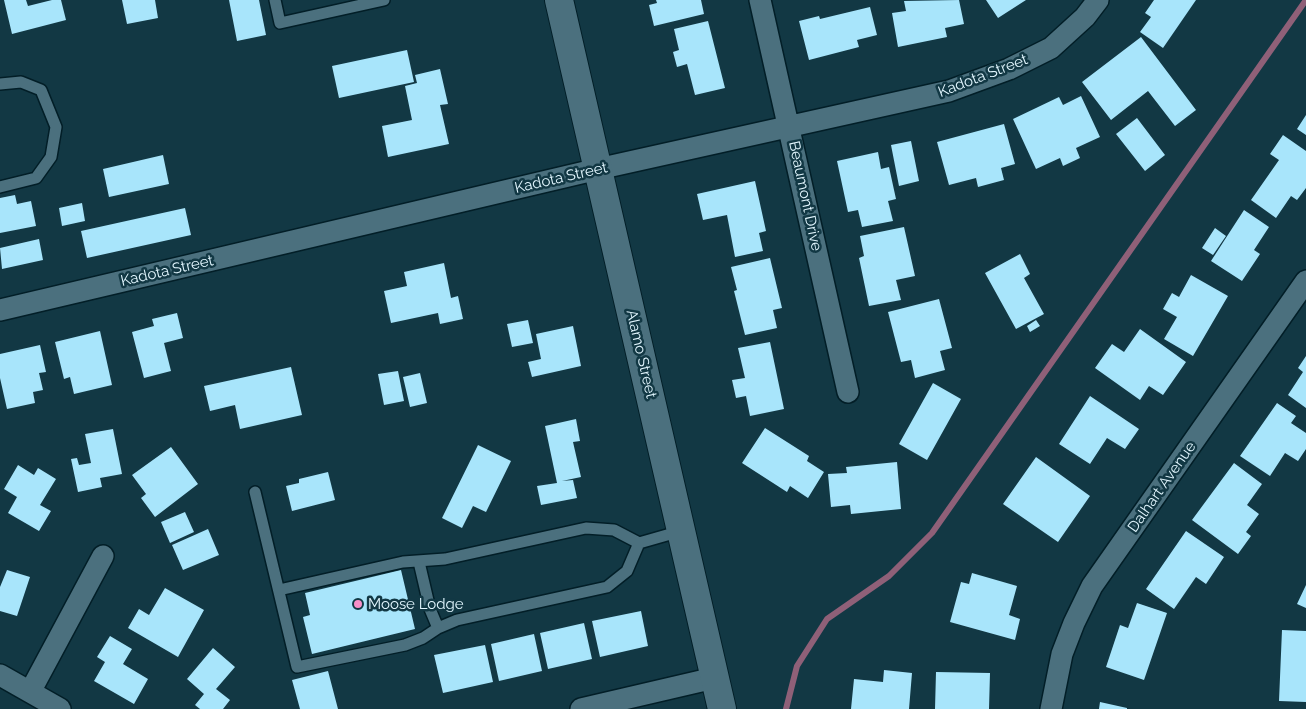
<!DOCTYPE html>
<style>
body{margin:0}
canvas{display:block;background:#123844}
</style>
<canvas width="1306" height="709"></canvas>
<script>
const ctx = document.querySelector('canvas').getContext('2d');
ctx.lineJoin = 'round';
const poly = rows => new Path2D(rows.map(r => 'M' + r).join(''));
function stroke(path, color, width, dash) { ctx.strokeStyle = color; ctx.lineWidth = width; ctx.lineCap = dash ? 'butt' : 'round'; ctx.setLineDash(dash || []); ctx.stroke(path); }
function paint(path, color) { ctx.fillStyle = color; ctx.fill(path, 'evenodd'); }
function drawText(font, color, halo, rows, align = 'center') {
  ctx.font = font + ' Raleway,sans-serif'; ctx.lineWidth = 5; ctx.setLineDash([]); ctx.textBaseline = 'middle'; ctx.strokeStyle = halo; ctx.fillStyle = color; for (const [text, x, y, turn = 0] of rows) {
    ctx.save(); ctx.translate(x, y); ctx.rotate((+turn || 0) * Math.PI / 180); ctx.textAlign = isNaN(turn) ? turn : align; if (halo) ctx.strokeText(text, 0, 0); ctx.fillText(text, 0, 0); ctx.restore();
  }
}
const stream = poly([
 [786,709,797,666,827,619,889,576,932,533,1306,0]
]);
const building = poly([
 [4,0,26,0,28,6,52,0,61,0,66,20,12,34],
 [122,0,155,0,158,18,127,24],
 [229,0,259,0,266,35,237,41],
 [656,0,701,0,704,14,654,26,649,5,657,3],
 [959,0,964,24,945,28,947,37,898,47,892,13,906,11,904,1],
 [986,0,1026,0,998,18],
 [1154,0,1196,0,1163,48,1140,32,1151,17,1145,13],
 [870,7,877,35,857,40,859,47,809,60,799,21,819,16,820,19],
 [708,21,725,88,695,95,687,64,677,67,673,52,679,50,674,29],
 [1141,37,1196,110,1175,126,1148,91,1111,120,1082,82],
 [407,50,414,82,339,98,332,66],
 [440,69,448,104,440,105,449,144,388,157,382,126,412,120,405,86,417,83,415,75],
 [1081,96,1100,137,1076,148,1080,158,1063,166,1060,158,1036,169,1013,119,1059,97,1063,105],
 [1306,115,1306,135,1297,129],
 [1137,118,1165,155,1145,171,1116,134],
 [1004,124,1015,164,1001,168,1004,180,978,187,976,178,949,185,937,142],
 [1283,135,1306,151,1306,188,1297,200,1291,196,1276,218,1251,200,1279,160,1270,154],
 [911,141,919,181,899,186,891,145],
 [878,152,881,169,889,167,896,199,888,201,893,221,862,227,858,210,848,212,837,161],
 [163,155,169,184,109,197,103,169],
 [755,181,766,231,759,233,763,251,735,257,727,215,703,220,697,194],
 [15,195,17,204,31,201,36,226,0,233,0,198],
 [82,203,85,221,62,226,59,208],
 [185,208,191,235,87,258,81,231],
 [1244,210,1269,227,1254,250,1260,254,1242,281,1211,261],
 [904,227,915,276,896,280,901,300,869,306,859,258,864,256,860,236],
 [1215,228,1226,236,1213,255,1202,248],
 [39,239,43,260,2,269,0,248],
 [1020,254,1030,274,1024,278,1044,314,1016,329,985,273],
 [770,258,782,308,773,310,777,328,745,335,734,291,737,290,731,267],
 [444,263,451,298,458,296,463,319,440,324,438,313,391,323,384,291,407,286,404,272],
 [1191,275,1228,296,1193,356,1164,339,1177,317,1163,309,1172,293,1179,297],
 [939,299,952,348,940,351,945,370,915,378,911,360,901,362,888,312],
 [177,313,183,338,164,343,171,371,144,378,132,332,154,326,152,319],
 [528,320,533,343,512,347,507,324],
 [1036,320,1040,326,1030,332,1027,326],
 [573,326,581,366,532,377,528,362,541,359,536,334],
 [1140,329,1186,362,1163,395,1149,386,1140,400,1095,368,1112,344,1124,352],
 [100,331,112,385,74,394,70,377,64,379,55,342],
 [770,342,784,409,750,416,746,396,736,398,732,380,745,378,738,348],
 [40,345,46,372,39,373,43,390,33,392,35,403,7,409,0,378,0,354],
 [1306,356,1306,408,1288,395,1303,372,1298,368],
 [291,367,302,415,240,429,235,405,210,411,204,386],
 [398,371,404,401,384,405,378,374],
 [420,373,427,403,410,407,403,377],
 [933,383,961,399,927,460,899,444],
 [1090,396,1139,429,1125,449,1107,438,1090,464,1059,444],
 [1277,403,1296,416,1291,423,1306,433,1306,449,1298,461,1285,453,1270,476,1240,456],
 [576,419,580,441,573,442,581,477,562,481,573,480,577,498,541,505,537,486,557,483,545,426],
 [765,428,809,456,807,461,824,472,808,498,790,486,787,492,742,463],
 [113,429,122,474,100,478,102,487,78,492,71,459,77,458,79,465,91,463,85,434],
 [478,445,511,461,486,512,473,506,462,528,442,518],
 [171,447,198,484,155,517,141,498,146,494,132,475],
 [1036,457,1090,496,1058,542,1003,504],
 [897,462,901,509,851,514,850,505,831,507,828,474,847,473,846,467],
 [1234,463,1262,484,1247,505,1259,514,1246,532,1251,536,1238,554,1192,520],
 [18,465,34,475,38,468,56,479,40,505,51,511,39,531,8,513,17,497,4,489],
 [328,472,335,500,292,511,286,486,299,483,299,479],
 [185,512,194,532,170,543,161,522],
 [208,529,219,555,183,570,172,545],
 [1186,531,1224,557,1206,584,1196,577,1174,609,1146,589],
 [7,570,30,577,17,616,0,611,0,587],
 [401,570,415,629,312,654,303,617,310,615,305,593],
 [972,573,1017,586,1009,615,1020,619,1015,640,950,622,961,582,969,584],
 [1306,585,1306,608,1297,604],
 [165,588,204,610,178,657,128,628,139,609,149,615],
 [1137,603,1167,613,1144,680,1106,667,1120,625,1128,628],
 [641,611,648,646,600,657,592,621],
 [584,623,592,659,548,669,540,633],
 [1282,630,1306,631,1306,702,1279,701],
 [534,634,542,671,499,681,491,644],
 [110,636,132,649,123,664,148,679,134,704,94,681,105,662,97,657],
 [485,645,493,682,443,693,434,655],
 [213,648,235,667,216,689,230,700,223,709,200,709,195,705,204,694,187,679],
 [884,670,912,673,909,709,851,709,854,679,883,682],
 [328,671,338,709,300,709,292,680],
 [936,672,990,673,989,709,935,709],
 [1100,702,1127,708,1127,709,1099,709]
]);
const lane = poly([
 [275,0,280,23,384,0],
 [0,84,21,82,41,90,56,127,51,157,36,178,0,187],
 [255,492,297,667,405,645,423,638,438,628,457,620,607,587,627,571,639,543],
 [419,562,430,609,438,628],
 [279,590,403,562,445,559,586,528,614,530,639,543,681,531]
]);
const street = poly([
 [760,0,848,392],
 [0,310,598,169,949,91,1009,69,1051,48,1085,17,1098,0],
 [0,675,60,709],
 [30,692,103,556],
 [581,709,714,678],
 [1051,709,1062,654,1074,623,1092,586,1306,281]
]);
const secondary = poly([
 [559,0,722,709]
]);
const markers = [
 [358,604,5,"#f98fc8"]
];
const streetNames = [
 ["Kadota Street",983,76,-21],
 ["Kadota Street",561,178,-13],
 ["Beaumont Drive",805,196,78],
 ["Kadota Street",167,271,-13],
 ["Alamo Street",641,354,77],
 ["Dalhart Avenue",1162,487,-55]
];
const poiNames = [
 ["Moose Lodge",368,604]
];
stroke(stream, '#8f6078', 6);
paint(building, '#a8e5fb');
stroke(lane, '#021e27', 14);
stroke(street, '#021e27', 24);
stroke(secondary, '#021e27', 30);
stroke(lane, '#4b707e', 11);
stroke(street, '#4b707e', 21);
stroke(secondary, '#4b707e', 28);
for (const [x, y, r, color] of markers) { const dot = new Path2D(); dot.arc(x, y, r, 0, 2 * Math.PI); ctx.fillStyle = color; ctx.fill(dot); stroke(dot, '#123844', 2); }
drawText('15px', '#e2f6fe', '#123844', streetNames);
drawText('15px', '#e2f6fe', '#123844', poiNames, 'left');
</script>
